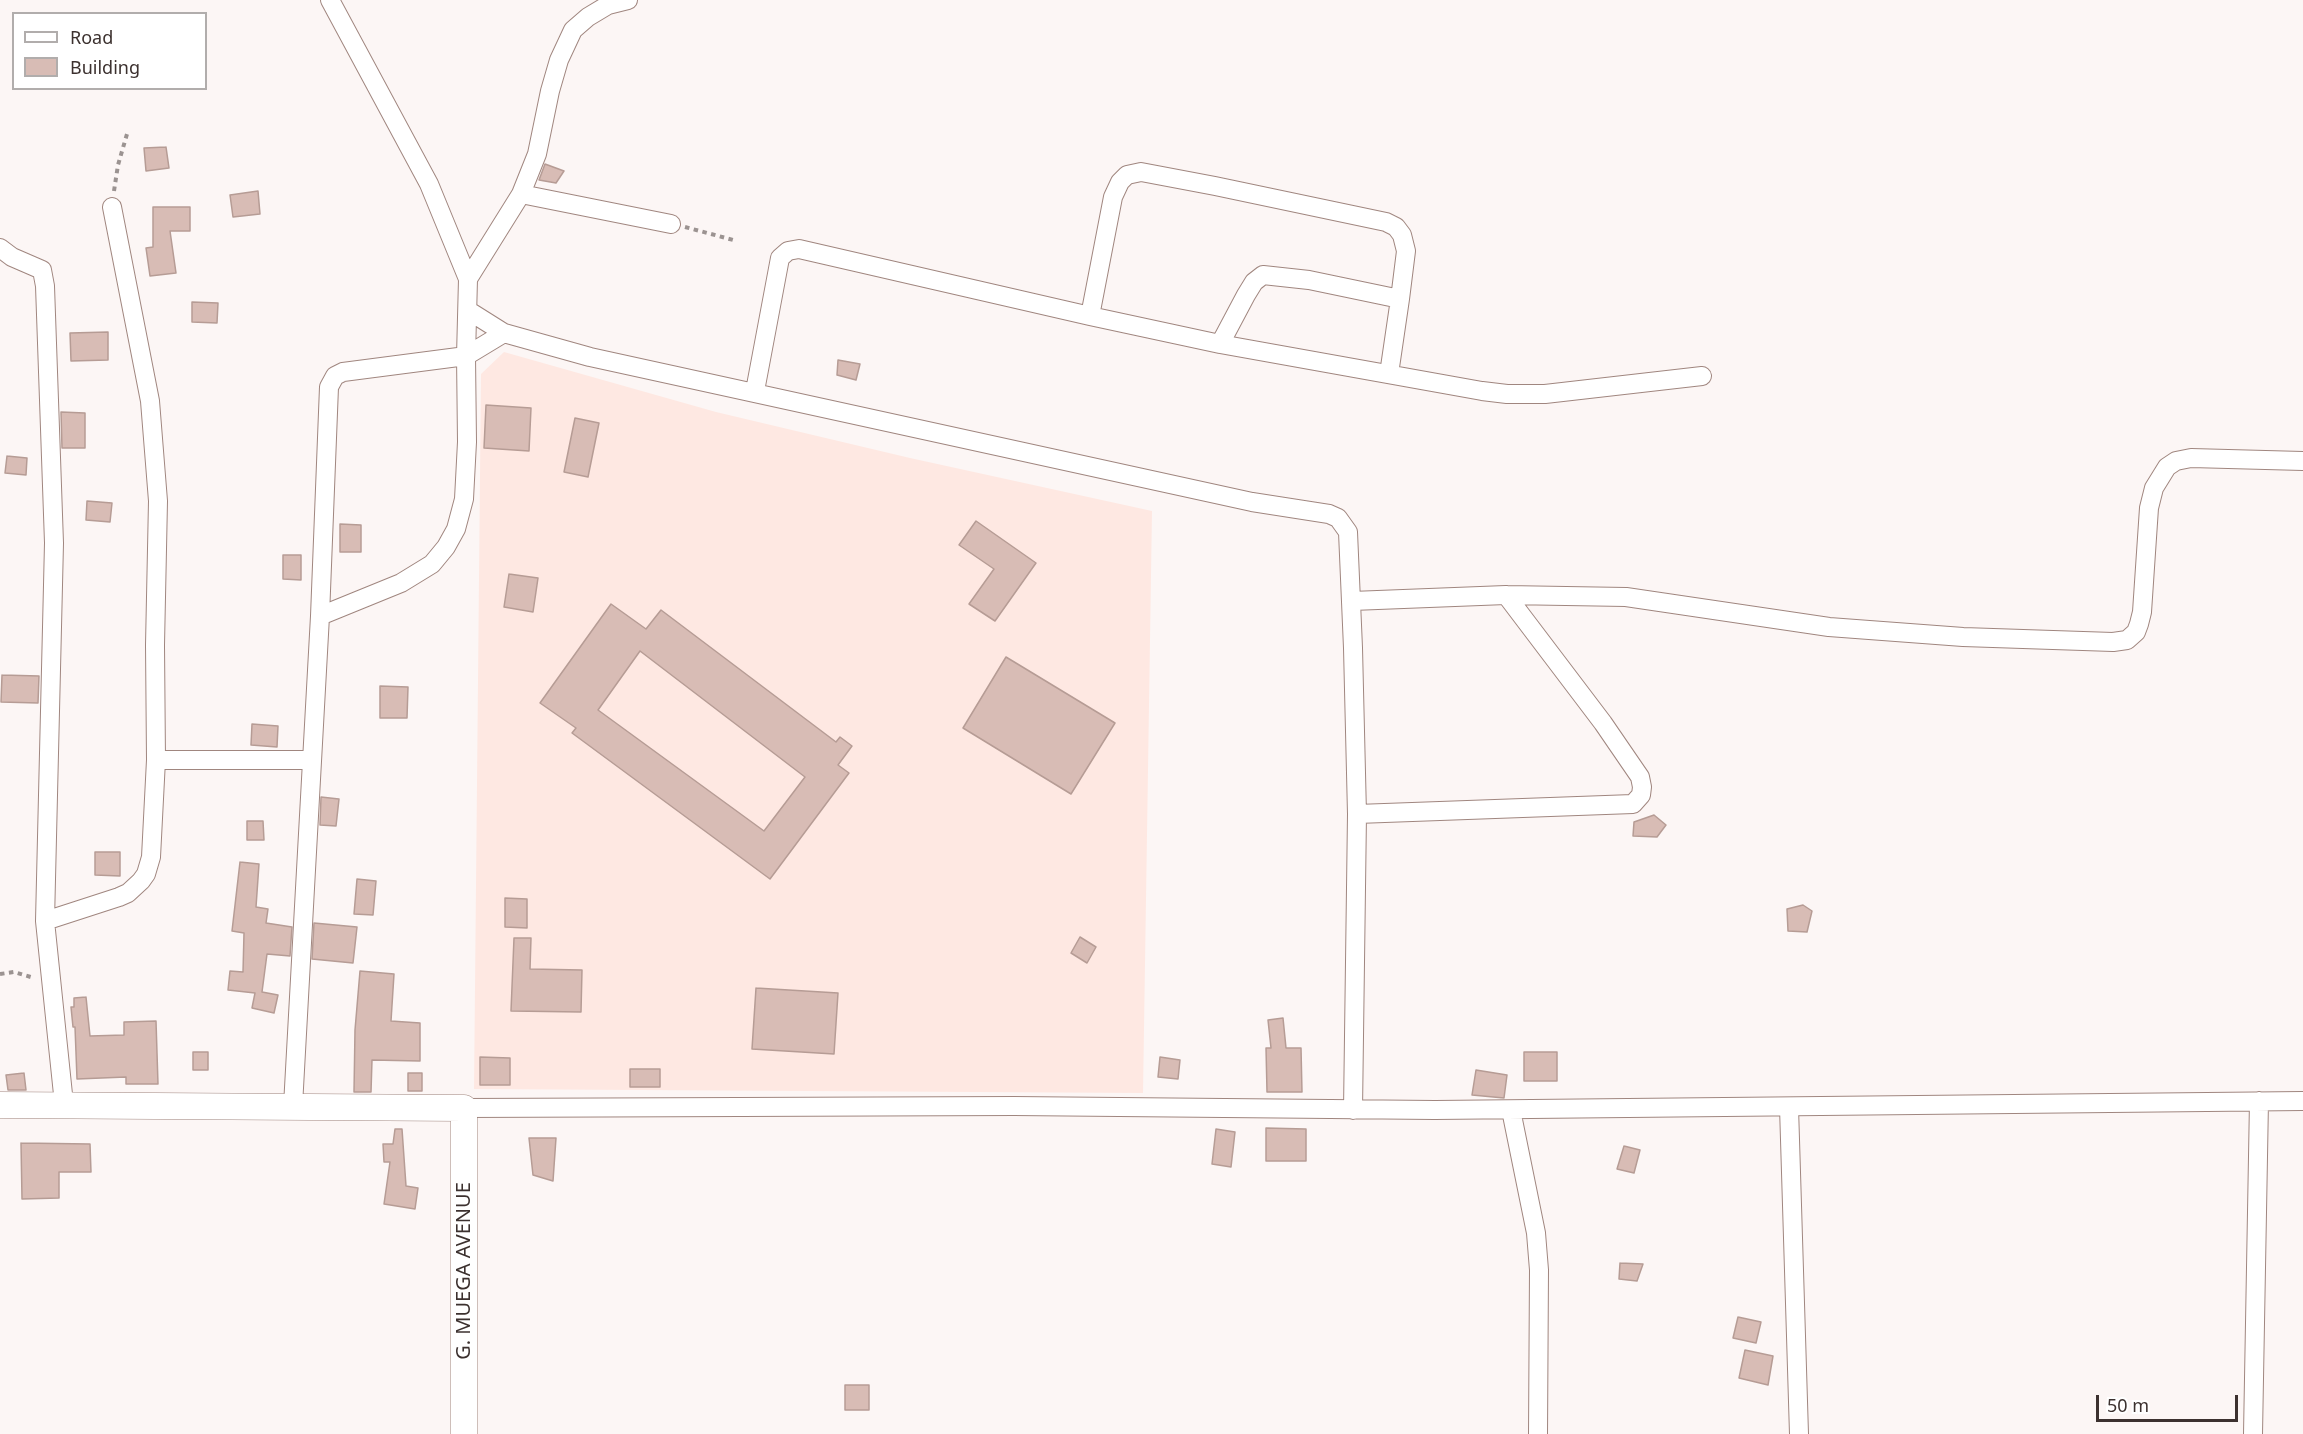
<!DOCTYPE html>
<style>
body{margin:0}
#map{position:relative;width:2303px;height:1434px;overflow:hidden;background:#fcf6f5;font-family:"Noto Sans",sans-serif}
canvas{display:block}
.legend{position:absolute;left:12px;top:12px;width:195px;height:78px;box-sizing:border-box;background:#fff;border:2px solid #b1adac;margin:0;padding:8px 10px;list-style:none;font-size:18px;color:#3c312f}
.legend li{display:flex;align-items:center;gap:12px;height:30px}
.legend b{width:30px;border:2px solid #b1adac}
.scale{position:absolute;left:2096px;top:1395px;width:142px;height:27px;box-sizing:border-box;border:3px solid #3c312f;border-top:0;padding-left:8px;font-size:18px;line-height:21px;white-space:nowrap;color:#3c312f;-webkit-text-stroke:4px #fff;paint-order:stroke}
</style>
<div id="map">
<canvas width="2303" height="1434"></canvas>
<ul class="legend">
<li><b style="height:8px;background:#fff"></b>Road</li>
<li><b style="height:16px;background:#d8bcb5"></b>Building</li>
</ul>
<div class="scale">50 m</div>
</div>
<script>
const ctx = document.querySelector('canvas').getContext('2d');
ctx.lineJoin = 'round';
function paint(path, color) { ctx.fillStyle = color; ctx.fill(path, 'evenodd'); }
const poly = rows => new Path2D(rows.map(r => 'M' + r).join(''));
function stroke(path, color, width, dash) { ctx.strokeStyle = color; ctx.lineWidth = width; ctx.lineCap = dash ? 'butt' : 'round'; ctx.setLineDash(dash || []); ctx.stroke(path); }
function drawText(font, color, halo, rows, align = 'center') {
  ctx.font = font + ' "Noto Sans",sans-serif'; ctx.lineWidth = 4.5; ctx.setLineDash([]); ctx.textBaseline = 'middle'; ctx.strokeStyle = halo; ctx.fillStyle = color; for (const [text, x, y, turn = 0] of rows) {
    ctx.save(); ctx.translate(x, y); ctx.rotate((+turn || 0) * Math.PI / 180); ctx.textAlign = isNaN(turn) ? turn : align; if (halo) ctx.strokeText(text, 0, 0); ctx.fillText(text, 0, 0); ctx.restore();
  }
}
const built = poly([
 [504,352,716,412,910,458,1152,511,1143,1093,474,1089,481,374]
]);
const building = poly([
 [166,147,169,168,146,171,144,148,166,147],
 [545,164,564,171,556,183,539,180,545,164],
 [258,191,260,214,233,217,230,195,258,191],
 [153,207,190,207,190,231,170,231,176,273,150,276,146,248,153,247,153,207],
 [192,302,218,303,217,323,192,322,192,302],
 [108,332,108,360,71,361,70,333,108,332],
 [838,360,860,364,856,380,837,375,838,360],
 [486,405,531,408,529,451,484,448,486,405],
 [61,412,85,413,85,448,62,448,61,412],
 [575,418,599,423,588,477,564,472,575,418],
 [7,456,27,458,26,475,5,473,7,456],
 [87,501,112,503,110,522,86,520,87,501],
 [976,521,1036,563,995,621,969,604,994,569,959,545,976,521],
 [340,524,361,525,361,552,340,552,340,524],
 [283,555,301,555,301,580,283,579,283,555],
 [509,574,538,578,533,612,504,607,509,574],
 [611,604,646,629,661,610,836,742,840,737,852,746,838,765,849,773,770,879,572,733,576,728,540,703,611,604],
 [640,651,805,777,764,831,598,710,640,651],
 [1006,657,1115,723,1071,794,963,728,1006,657],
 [2,675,39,676,38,703,1,702,2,675],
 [380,686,408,687,407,718,380,718,380,686],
 [252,724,278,726,277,747,251,745,252,724],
 [321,797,339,799,336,826,320,825,321,797],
 [1654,815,1666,825,1657,837,1633,836,1634,822,1654,815],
 [247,821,263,821,264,840,247,840,247,821],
 [95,852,120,852,120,876,95,875,95,852],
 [240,862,259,864,256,907,268,909,266,923,292,927,290,956,267,954,262,992,278,995,274,1013,252,1008,255,993,228,990,230,971,243,972,244,933,232,931,240,862],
 [357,879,376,881,373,915,354,914,357,879],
 [505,898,527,899,527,928,505,927,505,898],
 [1803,905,1812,911,1807,932,1788,931,1787,909,1803,905],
 [314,923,357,927,353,963,312,959,314,923],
 [1080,937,1096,947,1087,963,1071,953,1080,937],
 [514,938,531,938,530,969,582,970,581,1012,511,1011,514,938],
 [360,971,394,974,391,1021,420,1023,420,1061,372,1060,371,1092,354,1092,355,1030,360,971],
 [756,988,838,993,834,1054,752,1049,756,988],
 [86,997,90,1036,124,1035,124,1022,156,1021,158,1084,126,1084,126,1077,77,1079,75,1027,73,1027,71,1007,74,1007,74,998,86,997],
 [1283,1018,1286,1048,1301,1048,1302,1092,1267,1092,1266,1048,1271,1048,1268,1020,1283,1018],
 [193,1052,208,1052,208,1070,193,1070,193,1052],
 [1524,1052,1557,1052,1557,1081,1524,1081,1524,1052],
 [480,1057,510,1058,510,1085,480,1085,480,1057],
 [1160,1057,1180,1060,1178,1079,1158,1077,1160,1057],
 [630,1069,660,1069,660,1087,630,1087,630,1069],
 [1476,1070,1507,1075,1504,1098,1472,1095,1476,1070],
 [24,1073,26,1090,8,1090,6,1075,24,1073],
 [408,1073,422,1073,422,1091,408,1091,408,1073],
 [1266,1128,1306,1129,1306,1161,1266,1161,1266,1128],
 [395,1129,402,1129,406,1186,418,1188,415,1209,384,1204,390,1162,384,1162,383,1144,393,1144,395,1129],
 [1216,1129,1235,1132,1231,1167,1212,1164,1216,1129],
 [529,1138,556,1138,553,1181,533,1175,529,1138],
 [21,1143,90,1144,91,1172,59,1172,59,1198,22,1199,21,1143],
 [1624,1146,1640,1150,1634,1173,1617,1169,1624,1146],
 [1620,1263,1643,1264,1637,1281,1619,1279,1620,1263],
 [1738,1317,1761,1322,1756,1343,1733,1338,1738,1317],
 [1745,1350,1773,1356,1768,1385,1739,1378,1745,1350],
 [845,1385,869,1385,869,1410,845,1410,845,1385]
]);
const path = poly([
 [114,191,118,165,127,134],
 [685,227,737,241],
 [0,974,14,972,34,978]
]);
const street = poly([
 [521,194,671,224],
 [0,248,12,257,42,270,45,286,54,543,45,921],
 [468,279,521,194,537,154,550,91,559,60,573,30,588,17,608,5,628,0],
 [469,311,504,333,590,357,1252,502,1329,514,1338,518,1348,532,1353,648,1357,814,1353,1110],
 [1090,316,1113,197,1120,182,1127,175,1141,172,1215,186,1386,222,1396,227,1402,235,1406,251,1400,299],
 [1220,344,1246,295,1254,282,1263,275,1309,280,1400,299,1389,374],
 [755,391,780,258,788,251,799,249,1090,316,1220,344,1482,391,1507,394,1545,394,1702,376],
 [1352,601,1506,595,1626,597,1829,627,1963,637,2113,642,2127,640,2136,632,2139,624,2142,612,2149,508,2154,488,2167,467,2176,461,2191,458,2303,461],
 [320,616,329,387,335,376,343,372,466,356,504,333],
 [156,760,311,760],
 [1357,814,1633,804,1641,795,1642,787,1640,777,1603,723,1506,595],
 [64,1104,45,921,119,897,128,893,141,881,146,874,151,857,156,760,155,645,158,501,150,401,112,207],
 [293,1106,320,616,401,583,432,564,446,547,456,529,464,499,467,442,466,356,468,279,429,184,330,0],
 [1789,1107,1799,1434],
 [464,1108,1014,1106,1435,1110,2303,1101],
 [1511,1110,1536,1233,1539,1270,1538,1434],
 [2253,1434,2259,1101]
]);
const secondary = poly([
 [0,1105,464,1108,464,1434]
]);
const streetNames = [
 ["G. MUEGA AVENUE",464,1271,-90]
];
paint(built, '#fee8e2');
paint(building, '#d8bcb5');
stroke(building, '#b69c95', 1.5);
stroke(street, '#a0867f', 20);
stroke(secondary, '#a0867f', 27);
stroke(path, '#9b9391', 4, [4.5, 4.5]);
stroke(street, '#fff', 18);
stroke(secondary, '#fff', 26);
drawText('20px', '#3c312f', '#fff', streetNames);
</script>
